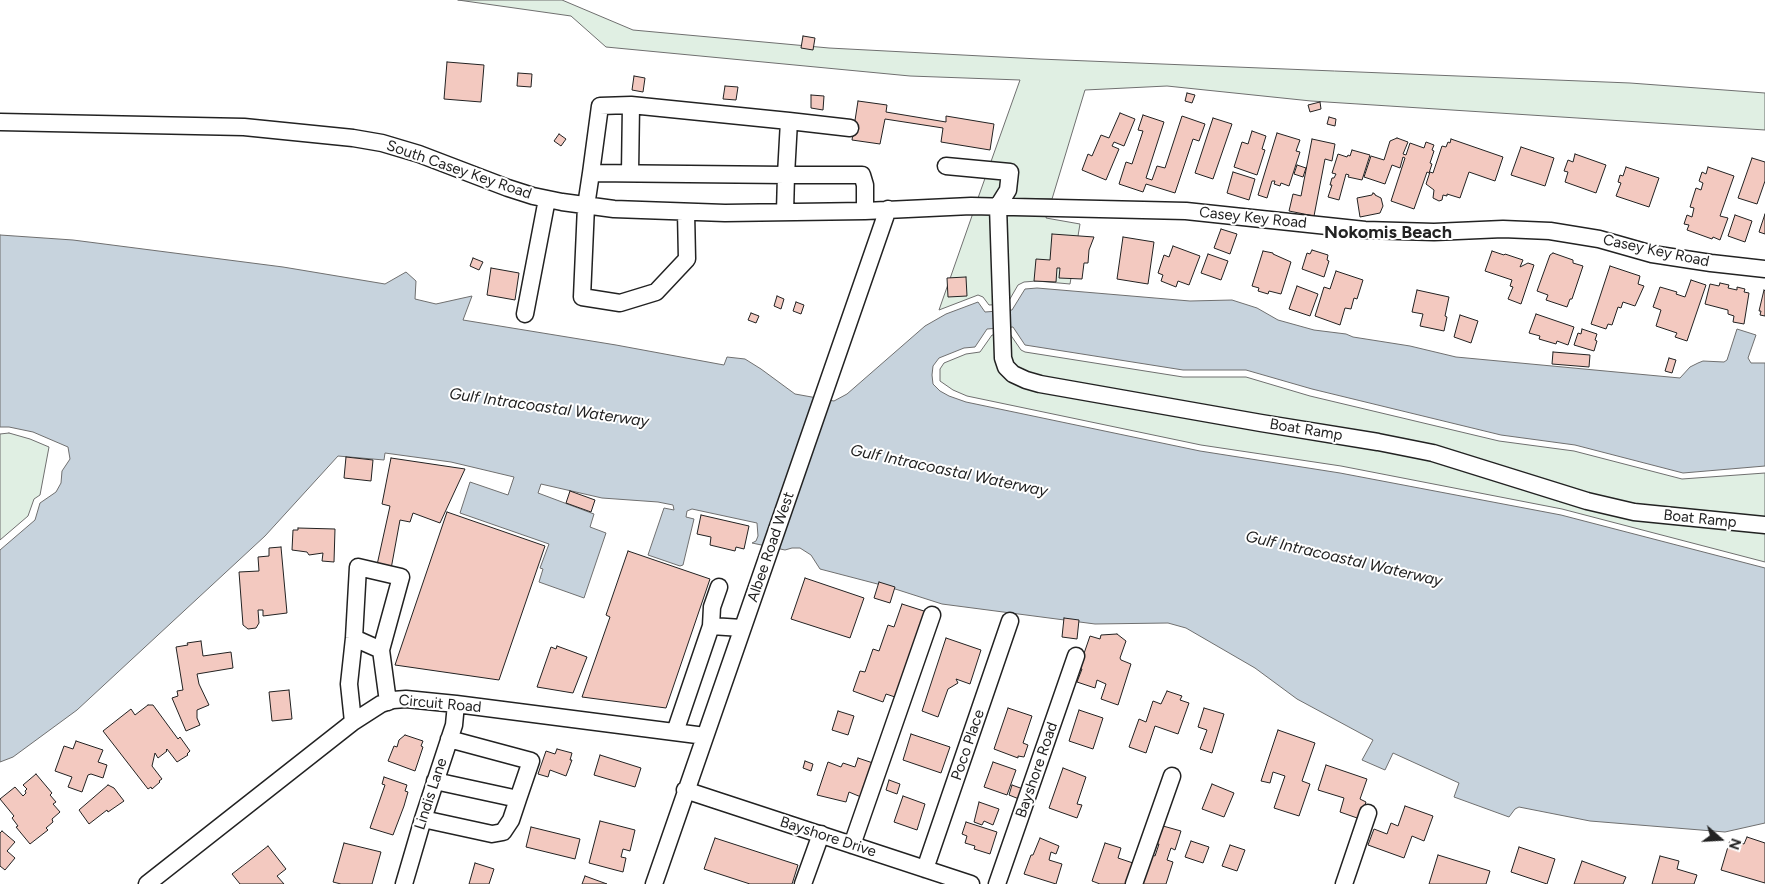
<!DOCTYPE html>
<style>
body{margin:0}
#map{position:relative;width:1765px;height:884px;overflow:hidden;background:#fff;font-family:Figtree,sans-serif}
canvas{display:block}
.north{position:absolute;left:1695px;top:814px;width:50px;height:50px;-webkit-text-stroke:4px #fff;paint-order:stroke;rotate:109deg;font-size:14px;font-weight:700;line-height:20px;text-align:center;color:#222}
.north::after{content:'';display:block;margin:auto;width:18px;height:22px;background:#222;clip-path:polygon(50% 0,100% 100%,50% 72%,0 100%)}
</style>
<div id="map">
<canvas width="1765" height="884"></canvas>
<div class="north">N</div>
</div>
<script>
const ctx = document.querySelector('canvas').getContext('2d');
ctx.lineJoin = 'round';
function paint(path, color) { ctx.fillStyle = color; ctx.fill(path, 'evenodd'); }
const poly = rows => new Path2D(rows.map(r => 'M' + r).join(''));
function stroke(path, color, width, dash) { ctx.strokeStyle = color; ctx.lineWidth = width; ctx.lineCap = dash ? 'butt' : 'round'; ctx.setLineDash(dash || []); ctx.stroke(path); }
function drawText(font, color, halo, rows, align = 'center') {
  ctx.font = font + ' Figtree,sans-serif'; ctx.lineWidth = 4; ctx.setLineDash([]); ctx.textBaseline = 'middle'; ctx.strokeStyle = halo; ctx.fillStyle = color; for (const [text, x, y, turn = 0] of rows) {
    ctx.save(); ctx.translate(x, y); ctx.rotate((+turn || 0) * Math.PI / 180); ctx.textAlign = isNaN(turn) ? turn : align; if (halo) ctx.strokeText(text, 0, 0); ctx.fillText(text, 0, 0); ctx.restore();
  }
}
const green = poly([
 [458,0,562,0,633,30,829,48,1039,59,1630,83,1765,93,1765,130,1311,101,1167,86,1085,90,1052,199,978,198,1020,80,910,76,606,47,571,16,458,0],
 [973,213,1047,214,1046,218,1080,224,1070,284,1037,281,1024,282,1018,285,1007,304,989,305,983,297,978,295,939,310,973,213],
 [1010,334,1021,350,1025,352,1183,377,1246,377,1310,396,1499,441,1574,451,1682,479,1765,473,1765,562,1562,509,1341,466,1201,445,967,396,953,390,940,381,940,369,944,363,966,354,980,352,992,335,1010,334],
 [9,433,30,439,49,447,40,495,34,499,28,516,0,540,0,434,9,433]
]);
const water = poly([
 [0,235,73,240,283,267,385,284,406,272,416,281,415,299,436,304,472,296,463,320,616,345,724,365,727,357,745,359,761,369,795,394,834,401,847,394,925,326,946,314,978,302,985,312,1012,310,1025,289,1037,288,1190,301,1232,300,1257,308,1278,320,1314,330,1346,334,1353,337,1410,346,1456,357,1680,378,1690,367,1698,363,1703,361,1724,362,1727,360,1737,329,1756,335,1748,358,1751,363,1765,363,1765,466,1683,473,1575,445,1501,435,1312,389,1246,370,1183,370,1025,345,1013,327,987,329,975,347,964,348,939,358,933,366,932,375,933,384,940,391,949,396,966,402,1200,451,1340,473,1561,515,1765,568,1765,823,1725,832,1590,821,1519,807,1515,809,1509,817,1454,797,1459,783,1393,753,1385,770,1362,760,1373,740,1297,699,1255,668,1186,628,1168,623,1095,624,942,604,889,587,820,569,811,555,800,548,792,548,785,550,752,543,756,541,758,536,757,523,692,509,687,511,686,517,694,519,683,565,680,566,648,555,664,508,674,510,673,505,658,502,602,498,541,484,538,493,594,514,590,527,606,533,584,598,539,582,543,569,540,568,549,544,460,513,470,482,508,495,514,477,451,462,385,453,384,460,338,456,265,536,77,710,13,757,0,762,0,550,35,520,40,503,56,492,61,483,62,471,70,459,68,447,33,432,9,427,0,427,0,235]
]);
const building = poly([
 [803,36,815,38,813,50,801,48,803,36],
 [447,62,484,65,481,102,444,99,447,62],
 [518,73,532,74,531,87,517,86,518,73],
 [634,76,645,78,643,92,632,90,634,76],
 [725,86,738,87,736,100,723,99,725,86],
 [1187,93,1195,95,1192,103,1185,101,1187,93],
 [811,95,824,96,823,110,811,108,811,95],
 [858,101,887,105,886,112,946,122,946,116,994,124,990,150,941,142,943,128,885,119,880,144,852,140,858,101],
 [1320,102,1321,109,1310,112,1308,105,1320,102],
 [1120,113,1135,119,1124,146,1114,142,1112,146,1119,149,1106,180,1082,170,1088,154,1092,156,1101,135,1109,138,1120,113],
 [1143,115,1164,122,1146,178,1152,180,1157,166,1165,168,1182,116,1205,124,1199,141,1193,139,1175,193,1146,184,1143,192,1119,184,1126,162,1132,164,1143,131,1138,130,1143,115],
 [1329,117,1336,119,1335,126,1327,124,1329,117],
 [1213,118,1232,124,1213,179,1195,173,1213,118],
 [1252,131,1266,136,1262,149,1265,150,1257,175,1234,167,1242,142,1248,144,1252,131],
 [1277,133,1300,140,1296,151,1300,152,1289,186,1281,183,1280,186,1274,184,1275,181,1272,181,1267,198,1258,195,1277,133],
 [559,134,566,139,561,146,554,141,559,134],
 [1397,138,1408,142,1403,154,1406,155,1410,143,1424,148,1426,142,1434,145,1432,150,1434,151,1430,163,1432,164,1429,173,1427,172,1414,209,1391,201,1405,158,1403,157,1400,168,1392,165,1385,184,1364,177,1371,156,1384,160,1390,141,1397,138],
 [1312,139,1335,144,1332,161,1325,159,1314,216,1289,211,1293,194,1301,196,1312,139],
 [1451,139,1503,157,1495,181,1469,172,1460,198,1447,194,1447,196,1443,195,1442,200,1439,201,1433,198,1434,190,1426,184,1430,172,1433,173,1442,146,1446,147,1448,142,1450,143,1451,139],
 [1521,147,1554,158,1545,186,1511,175,1521,147],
 [1352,150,1370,155,1362,180,1348,177,1349,175,1346,174,1339,200,1328,197,1332,185,1330,185,1332,178,1334,178,1336,174,1332,173,1338,154,1347,157,1348,155,1350,156,1352,150],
 [1575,154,1606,165,1596,193,1565,182,1568,172,1564,171,1568,160,1573,162,1575,154],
 [1752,158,1765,162,1765,181,1757,204,1738,198,1752,158],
 [1297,165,1306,168,1303,177,1294,174,1297,165],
 [1626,167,1659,178,1649,207,1616,196,1621,183,1618,182,1620,175,1623,176,1626,167],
 [1708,167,1734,176,1720,216,1728,218,1720,240,1713,237,1712,239,1687,230,1689,225,1684,224,1687,215,1692,217,1694,208,1690,207,1696,188,1701,190,1703,183,1699,181,1702,172,1706,174,1708,167],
 [1233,172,1255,179,1249,200,1227,193,1233,172],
 [1373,193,1375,194,1375,195,1381,198,1383,206,1380,213,1360,217,1357,198,1372,195,1373,193],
 [1765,214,1765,234,1759,232,1765,214],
 [1735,215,1752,221,1745,242,1728,236,1735,215],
 [1221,229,1237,234,1230,254,1214,248,1221,229],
 [1052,234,1094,237,1089,250,1088,263,1084,263,1082,279,1059,278,1060,268,1057,268,1056,282,1034,281,1036,259,1050,260,1052,234],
 [1123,237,1154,242,1148,284,1117,279,1123,237],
 [1173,246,1200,256,1189,285,1178,281,1176,287,1161,281,1163,275,1158,273,1164,255,1169,257,1173,246],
 [1312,250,1328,255,1327,260,1329,261,1324,277,1302,269,1307,253,1310,254,1312,250],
 [1263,251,1273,253,1273,254,1291,262,1281,294,1269,291,1268,294,1258,291,1259,288,1252,286,1263,251],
 [1492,251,1504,255,1505,254,1523,260,1520,267,1528,263,1534,265,1521,304,1508,299,1513,287,1510,286,1512,280,1485,271,1492,251],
 [1553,253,1573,260,1573,263,1583,266,1572,299,1570,299,1567,307,1546,300,1548,295,1537,291,1550,255,1553,253],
 [1208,254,1228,261,1221,280,1201,273,1208,254],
 [473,258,483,262,479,270,470,266,473,258],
 [1610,266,1640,276,1638,284,1644,286,1635,306,1623,302,1621,308,1618,307,1612,325,1608,324,1606,329,1591,324,1610,266],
 [491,268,519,273,515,300,487,295,491,268],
 [1336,271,1363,280,1357,299,1354,298,1351,309,1345,308,1340,325,1315,316,1324,287,1330,289,1336,271],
 [966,277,967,296,948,297,947,278,966,277],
 [1691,280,1706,285,1687,341,1675,337,1677,333,1656,326,1661,310,1653,307,1660,287,1677,292,1676,294,1685,297,1691,280],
 [1720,283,1729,285,1728,288,1737,290,1737,287,1745,289,1744,292,1749,293,1744,324,1733,322,1734,316,1728,314,1728,310,1705,304,1710,284,1719,286,1720,283],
 [1297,286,1318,294,1310,316,1289,309,1297,286],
 [1417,290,1449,297,1445,316,1447,317,1444,331,1420,326,1423,314,1412,312,1417,290],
 [1764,290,1765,291,1765,316,1760,315,1761,311,1759,311,1764,290],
 [777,296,784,299,781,309,774,306,777,296],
 [796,302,804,305,801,314,793,311,796,302],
 [751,313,759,316,756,323,748,320,751,313],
 [1536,314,1574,327,1568,345,1557,341,1556,344,1539,339,1540,336,1529,333,1536,314],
 [1460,315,1478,321,1471,343,1454,337,1460,315],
 [1582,329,1597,334,1595,340,1597,341,1594,351,1574,345,1578,333,1581,334,1582,329],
 [1553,352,1590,355,1589,367,1552,364,1553,352],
 [1669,358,1676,360,1672,373,1665,371,1669,358],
 [346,457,373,460,371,481,344,478,346,457],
 [391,458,465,469,440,523,413,513,410,522,400,520,391,569,377,565,390,506,382,504,391,458],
 [570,491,595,500,591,512,566,503,570,491],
 [447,512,545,546,499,680,395,665,447,512],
 [701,515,749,526,744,549,736,547,735,551,710,545,711,537,697,534,701,515],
 [298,528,335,529,334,562,322,561,323,553,309,555,307,552,292,550,293,530,298,530,298,528],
 [281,547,287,613,263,616,263,610,258,610,259,623,256,628,248,629,243,625,239,572,259,571,258,557,269,556,269,548,281,547],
 [628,551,710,579,666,708,582,697,610,617,606,615,628,551],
 [805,578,864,598,850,638,791,619,805,578],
 [879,582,895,587,890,603,874,598,879,582],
 [902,604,927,612,915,645,913,644,895,697,886,694,883,702,853,691,860,671,865,672,873,649,879,651,888,625,894,627,902,604],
 [1064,618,1079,620,1077,639,1062,637,1064,618],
 [1117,634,1126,641,1120,658,1121,660,1131,664,1118,705,1101,699,1106,684,1097,680,1095,688,1077,682,1082,669,1079,668,1090,636,1100,639,1101,635,1117,634],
 [946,638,981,650,970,684,956,679,958,683,948,689,938,717,922,711,946,638],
 [201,641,203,656,231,652,233,668,197,674,199,684,209,705,197,710,197,718,200,725,186,731,172,698,178,696,177,691,183,690,176,647,188,645,187,643,201,641],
 [557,646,587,657,573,693,537,687,551,647,556,649,557,646],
 [289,690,292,719,272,721,269,692,289,690],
 [1167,691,1182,696,1180,700,1189,703,1178,734,1155,726,1146,753,1129,747,1139,719,1146,722,1153,701,1161,704,1167,691],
 [148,705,153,705,178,739,180,737,190,751,187,754,188,755,177,762,167,749,166,750,167,751,158,758,155,753,152,766,162,779,159,781,160,782,152,789,151,787,148,789,103,731,131,709,135,715,148,705],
 [1008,708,1032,716,1023,743,1028,745,1024,757,1018,756,1018,758,994,749,1008,708],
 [1204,708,1224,714,1212,753,1200,749,1207,730,1198,727,1204,708],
 [1079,710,1103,718,1093,749,1069,741,1079,710],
 [838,711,854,716,848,735,832,730,838,711],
 [1278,730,1315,743,1302,781,1310,784,1299,816,1274,808,1285,776,1273,772,1270,783,1261,781,1278,730],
 [911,734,950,747,941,773,903,760,911,734],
 [405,735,423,741,421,746,423,747,415,771,388,761,394,746,397,747,399,740,405,735],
 [76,741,103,750,98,762,107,765,103,778,91,774,88,775,82,792,68,787,72,777,55,771,64,746,73,749,76,741],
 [557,749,572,753,570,760,572,760,566,776,550,770,548,777,538,774,546,751,555,754,557,749],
 [600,755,641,768,635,787,594,775,600,755],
 [858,758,873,763,861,797,849,792,846,802,817,795,828,762,841,767,843,763,855,767,858,758],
 [805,761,813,764,811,771,803,768,805,761],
 [993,762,1016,770,1007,795,984,787,993,762],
 [1326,765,1367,779,1360,799,1366,802,1360,819,1340,812,1344,798,1318,790,1326,765],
 [1063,768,1086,777,1077,804,1082,805,1077,818,1049,808,1063,768],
 [36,774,52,793,50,795,56,802,53,804,60,812,52,819,53,822,46,828,48,830,30,844,16,827,18,826,12,818,14,816,0,799,15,787,23,796,26,793,25,791,27,789,23,785,36,774],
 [384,777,407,785,405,791,408,792,404,806,393,835,370,828,385,785,382,784,384,777],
 [889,780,900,784,897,794,886,790,889,780],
 [1212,784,1234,793,1224,817,1202,809,1212,784],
 [108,785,114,788,124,801,108,812,107,810,89,824,79,810,108,785],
 [1012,785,1023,789,1019,799,1009,795,1012,785],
 [903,796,925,804,917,830,894,822,903,796],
 [979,802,999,809,993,825,984,821,982,825,974,822,979,802],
 [1405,806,1433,816,1424,841,1412,836,1404,858,1368,845,1374,829,1387,834,1391,823,1398,826,1405,806],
 [600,821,635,830,630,851,623,849,621,857,626,858,623,872,589,863,600,821],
 [966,822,997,832,990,854,974,849,975,846,965,843,967,836,962,834,966,822],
 [1163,826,1181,831,1175,850,1171,848,1167,860,1173,862,1166,884,1142,884,1152,855,1155,856,1159,844,1157,844,1163,826],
 [531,827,580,839,575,859,526,847,531,827],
 [2,831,15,842,7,851,15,858,5,870,0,866,0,833,2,831],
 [1747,837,1765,843,1765,883,1721,870,1730,840,1744,844,1747,837],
 [715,838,798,865,792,884,750,884,704,869,715,838],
 [1040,838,1059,846,1056,854,1051,852,1049,860,1062,864,1056,884,1024,874,1031,855,1033,855,1040,838],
 [1191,841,1209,847,1203,863,1185,857,1191,841],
 [344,843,381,852,372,884,341,884,333,882,344,843],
 [1105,843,1121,848,1118,858,1133,863,1126,884,1100,884,1092,881,1105,843],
 [1230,845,1245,850,1237,871,1222,866,1230,845],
 [268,846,286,869,277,876,284,884,240,884,232,874,268,846],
 [1519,847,1555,859,1547,884,1511,872,1519,847],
 [1438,855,1490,871,1486,884,1429,884,1438,855],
 [1660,856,1679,861,1677,869,1697,875,1694,884,1652,884,1660,856],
 [1582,861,1626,877,1623,884,1574,884,1582,861],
 [475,863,494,869,489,884,469,884,475,863],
 [585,876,607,884,582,884,585,876]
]);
const minor = poly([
 [789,121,850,128],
 [0,122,244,127,353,138,382,143,419,154,508,188,533,196,562,202,614,209,725,213,865,211,971,206,1186,211,1365,230,1434,232,1503,229,1550,231,1599,239,1652,254,1711,263,1765,269],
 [946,166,1010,172,1008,190,998,206,1003,358,1006,367,1013,374,1026,380,1040,384,1261,423,1378,442,1433,453,1587,501,1634,512,1765,525],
 [591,173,600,106,631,105],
 [630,173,631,105,789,121,786,175,862,175,865,185,865,211],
 [686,212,687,259,656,292,620,303,582,297,586,206,591,173,786,175,785,212],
 [525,314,547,199],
 [711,626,742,628],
 [354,638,381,650],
 [353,722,349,684,354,638,358,567,401,577,381,650,388,702],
 [675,732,711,626,712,607,719,587],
 [435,781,518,799,531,761,449,739],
 [685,790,971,884],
 [423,819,492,834,503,832,511,820,518,799],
 [852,845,932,615],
 [925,869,1010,621],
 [147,884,353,722,381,704,393,700,406,699,456,704,705,736],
 [404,884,423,819,454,725,456,704],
 [654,884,888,209],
 [803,884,821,834],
 [997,884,1076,656],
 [1134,884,1172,776],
 [1344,884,1368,813]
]);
const streetNames = [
 ["South Casey Key Road",459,170,19],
 ["Casey Key Road",1253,218,6],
 ["Casey Key Road",1656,251,12],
 ["Boat Ramp",1306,430,9],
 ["Boat Ramp",1700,519,6],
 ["Albee Road West",771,547,-71],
 ["Circuit Road",440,704,5],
 ["Poco Place",968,745,-71],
 ["Bayshore Road",1037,770,-71],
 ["Lindis Lane",431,794,-72],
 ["Bayshore Drive",828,837,18]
];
const waterNames = [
 ["Gulf Intracoastal Waterway",549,408,8],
 ["Gulf Intracoastal Waterway",949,471,12],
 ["Gulf Intracoastal Waterway",1344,559,13]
];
const quarterNames = [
 ["Nokomis Beach",1388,233]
];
paint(green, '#e0efe3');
stroke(green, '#6f6f6f', 1);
paint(water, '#c7d3dd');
stroke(water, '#6f6f6f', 1);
paint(building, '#f3c9c0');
stroke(building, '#222', 1);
stroke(minor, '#222', 19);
stroke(minor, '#fff', 16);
drawText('15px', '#222', '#fff', streetNames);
drawText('italic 16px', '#222', '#fff', waterNames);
drawText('bold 18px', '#222', '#fff', quarterNames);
</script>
